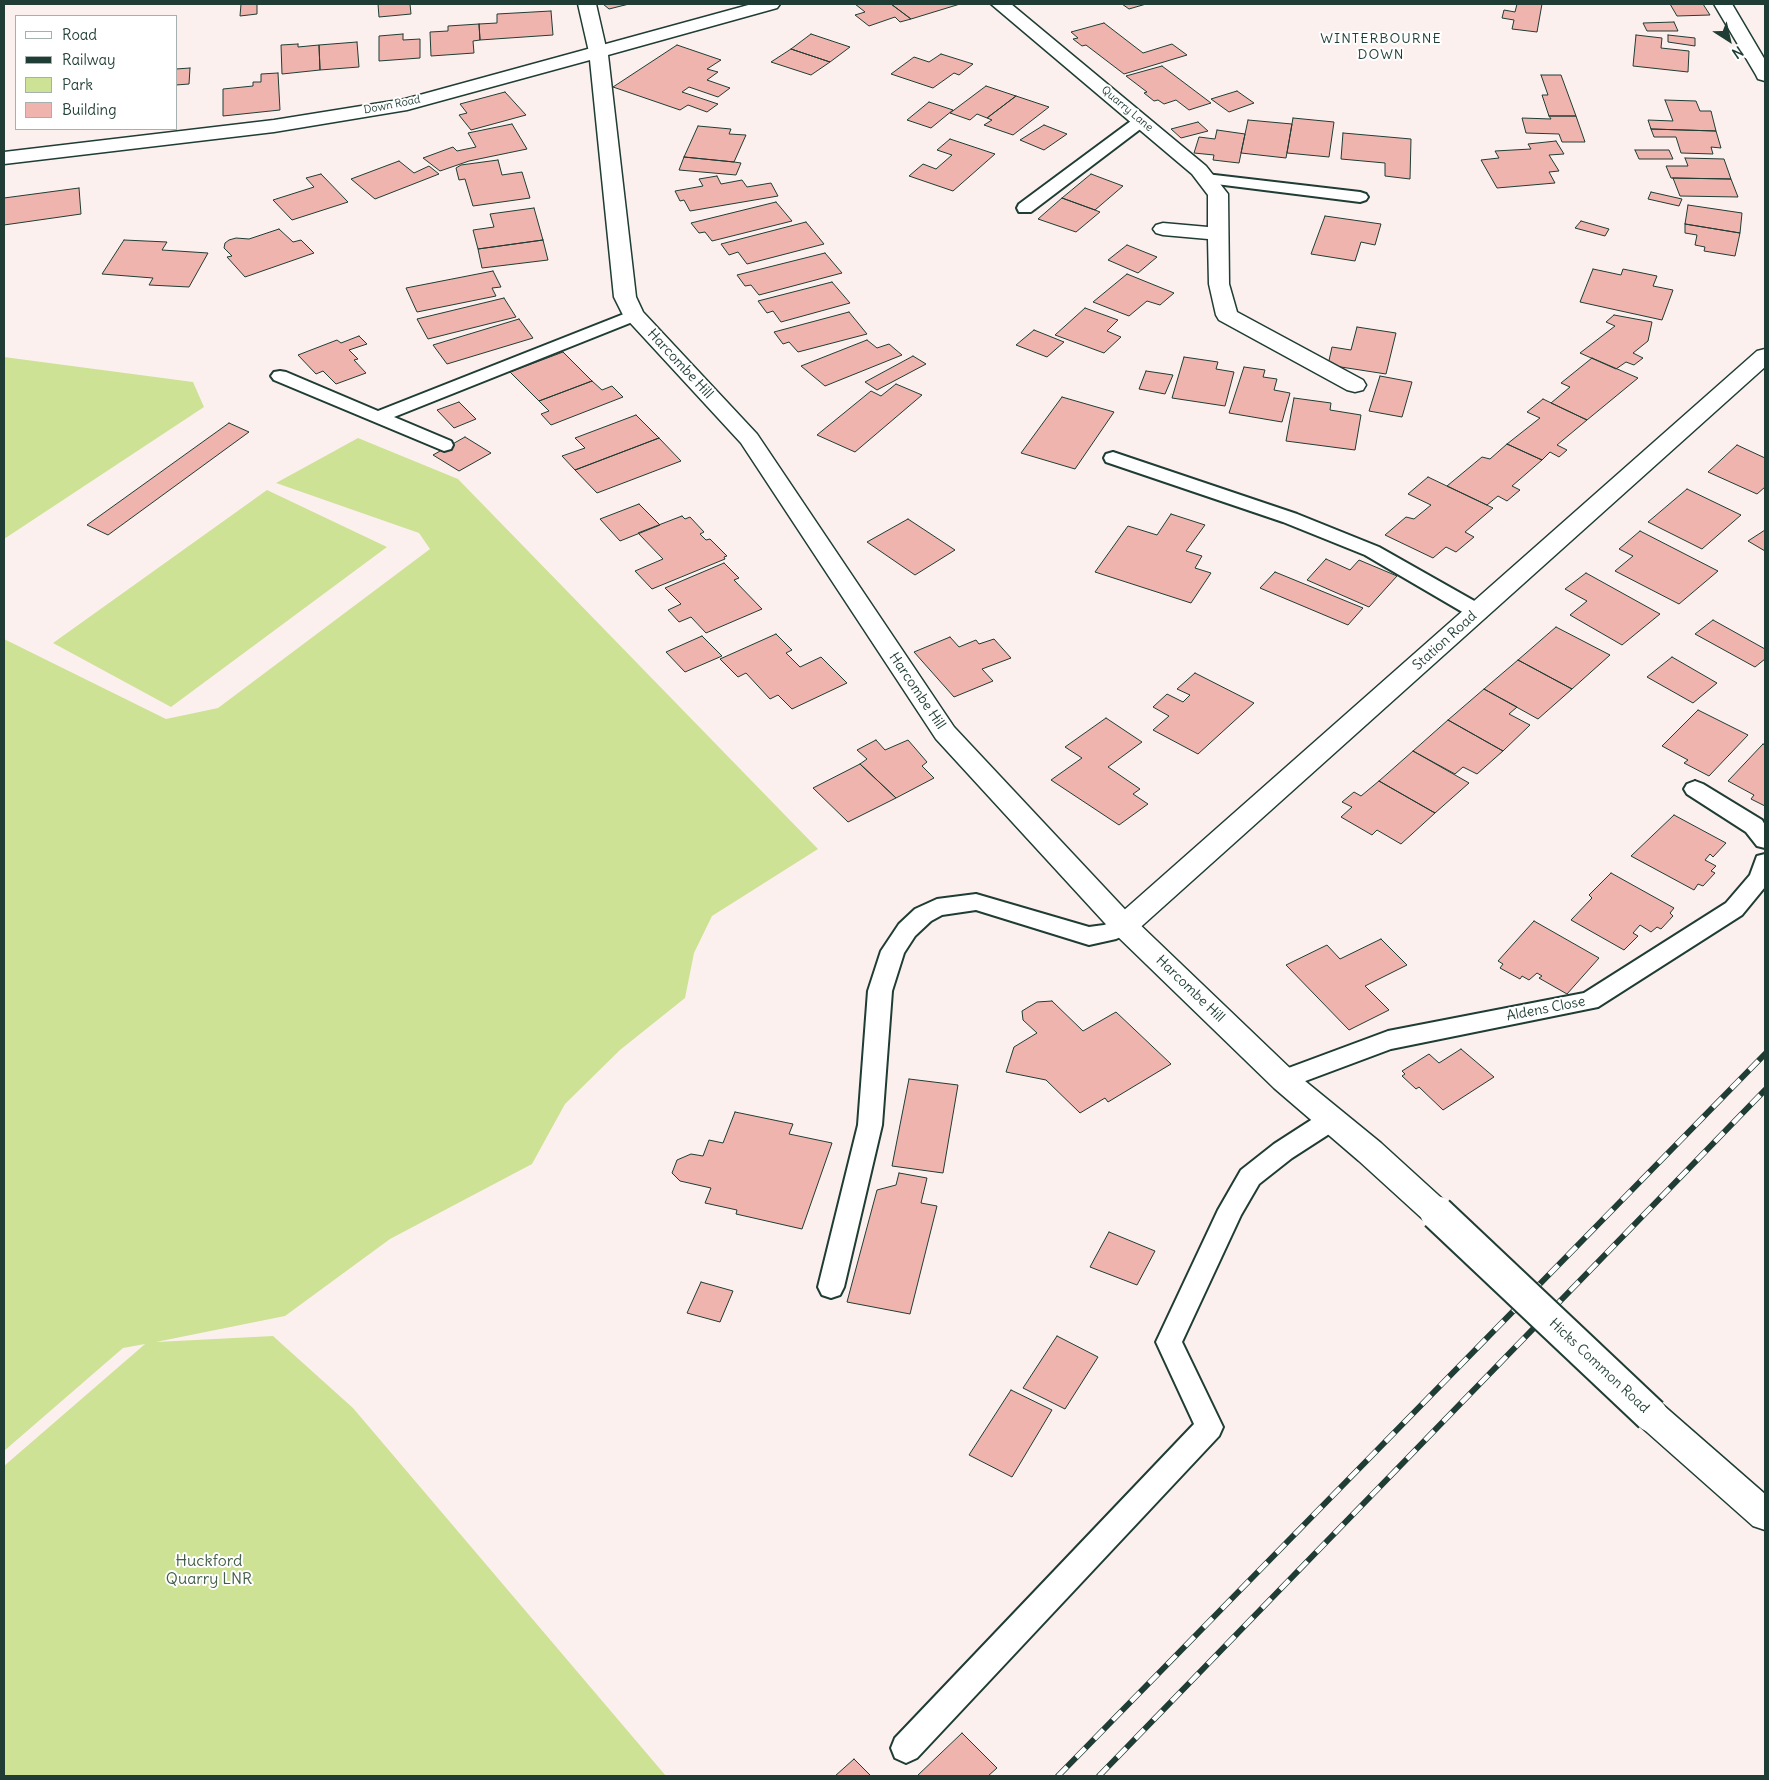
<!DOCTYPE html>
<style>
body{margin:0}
#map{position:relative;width:1769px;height:1780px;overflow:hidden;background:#fcf0ef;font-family:Delius,sans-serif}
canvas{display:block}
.frame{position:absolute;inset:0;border:5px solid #1f3d34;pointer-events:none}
.legend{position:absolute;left:15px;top:15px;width:162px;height:115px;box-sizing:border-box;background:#fff;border:1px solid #a5b1ae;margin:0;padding:6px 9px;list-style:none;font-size:15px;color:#1f3d34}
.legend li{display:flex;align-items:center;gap:10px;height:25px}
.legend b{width:25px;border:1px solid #a5b1ae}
.north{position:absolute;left:1704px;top:15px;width:50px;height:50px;-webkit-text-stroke:4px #fff;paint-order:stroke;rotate:145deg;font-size:14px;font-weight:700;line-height:20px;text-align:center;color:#1f3d34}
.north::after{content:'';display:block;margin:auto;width:18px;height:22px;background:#1f3d34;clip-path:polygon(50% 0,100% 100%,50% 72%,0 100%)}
</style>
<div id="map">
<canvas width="1769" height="1780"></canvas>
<div class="frame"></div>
<ul class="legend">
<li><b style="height:6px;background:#fff"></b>Road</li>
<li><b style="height:6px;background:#1f3d34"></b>Railway</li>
<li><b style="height:14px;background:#cee296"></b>Park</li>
<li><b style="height:14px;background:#efb4ad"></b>Building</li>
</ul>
<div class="north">N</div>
</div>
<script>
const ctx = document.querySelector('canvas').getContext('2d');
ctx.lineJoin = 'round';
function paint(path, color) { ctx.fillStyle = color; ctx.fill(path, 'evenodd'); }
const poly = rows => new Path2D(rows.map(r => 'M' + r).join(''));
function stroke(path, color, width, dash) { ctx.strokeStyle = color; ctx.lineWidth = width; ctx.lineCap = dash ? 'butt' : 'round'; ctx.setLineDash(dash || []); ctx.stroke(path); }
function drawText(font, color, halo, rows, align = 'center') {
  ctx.font = font + ' Delius,sans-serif'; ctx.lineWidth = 4; ctx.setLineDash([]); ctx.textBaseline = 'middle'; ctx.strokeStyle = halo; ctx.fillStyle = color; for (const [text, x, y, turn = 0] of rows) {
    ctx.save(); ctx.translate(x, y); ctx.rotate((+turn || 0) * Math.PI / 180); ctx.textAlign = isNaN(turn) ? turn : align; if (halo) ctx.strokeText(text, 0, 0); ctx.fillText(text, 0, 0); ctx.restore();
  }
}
const green = poly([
 [4,357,193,382,204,407,4,539],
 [358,438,458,479,818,849,712,916,694,953,685,998,620,1050,565,1104,532,1164,390,1239,285,1316,156,1342,273,1336,353,1408,666,1776,4,1776,4,1466,145,1344,123,1348,4,1451,4,639,166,719,218,708,430,549,419,533,276,483],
 [267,490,387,547,171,707,53,643]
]);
const building = poly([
 [241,4,257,4,257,14,240,16,241,4],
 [378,4,410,4,411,14,379,17,378,4],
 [603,4,629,4,609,9,603,4],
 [855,4,891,4,911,19,900,22,895,17,869,26,855,15,865,12,855,4],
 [891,4,960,4,911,19,891,4],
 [1122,4,1146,4,1129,9,1122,4],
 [1517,4,1542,4,1537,32,1512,29,1514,20,1502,18,1504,10,1515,12,1517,4],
 [1670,4,1703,4,1710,15,1677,16,1670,4],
 [551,11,553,35,480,40,479,24,497,23,497,14,551,11],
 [1674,22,1678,31,1647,31,1643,23,1674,22],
 [1104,23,1143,53,1172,44,1187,55,1124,74,1086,45,1082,46,1073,39,1078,38,1071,32,1104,23],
 [479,24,480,40,473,41,474,53,431,56,430,32,448,31,448,26,479,24],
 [403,34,403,40,420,39,420,58,379,61,379,36,403,34],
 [811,34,850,47,830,62,791,49,811,34],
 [1636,35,1662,38,1661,48,1689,51,1688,72,1633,66,1636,35],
 [1668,35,1695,38,1695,46,1668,42,1668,35],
 [357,42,359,67,320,70,319,45,357,42],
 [298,44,298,47,319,45,320,70,282,74,281,45,298,44],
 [677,45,721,60,707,69,718,72,707,80,730,88,718,97,689,87,682,92,718,104,707,112,688,105,680,110,613,87,677,45],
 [791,49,830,62,811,75,771,62,791,49],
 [941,54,973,64,959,75,954,73,933,88,891,74,914,57,929,62,941,54],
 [1162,66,1211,103,1189,110,1176,100,1164,104,1158,100,1154,101,1144,93,1147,92,1126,76,1162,66],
 [190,68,189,84,176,85,176,69,190,68],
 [278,73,280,110,223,116,223,89,253,86,253,82,261,82,261,74,278,73],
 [1541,75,1561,75,1576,116,1549,116,1542,95,1548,95,1541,75],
 [986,86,1016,96,987,118,977,114,970,120,950,113,986,86],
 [1237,91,1254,103,1229,112,1211,99,1237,91],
 [505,92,526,115,471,130,459,115,467,113,460,104,505,92],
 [1016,96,1049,107,1013,135,984,125,992,120,987,118,1016,96],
 [1665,100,1696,101,1700,111,1711,111,1716,131,1651,129,1648,120,1673,121,1665,100],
 [929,102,953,110,931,128,907,120,929,102],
 [1549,116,1576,116,1585,142,1562,142,1559,134,1526,133,1522,118,1551,119,1549,116],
 [1293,118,1334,122,1329,157,1287,153,1293,118],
 [1248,120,1292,124,1286,158,1241,153,1248,120],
 [1198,122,1208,131,1181,138,1171,129,1198,122],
 [512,124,527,149,469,161,440,171,423,158,453,147,457,151,476,147,468,133,512,124],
 [1044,125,1067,134,1044,150,1020,140,1044,125],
 [698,126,731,129,729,134,746,135,734,162,684,157,698,126],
 [1651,129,1716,131,1721,148,1711,147,1713,154,1681,153,1676,137,1654,137,1651,129],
 [1217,130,1245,134,1239,163,1213,160,1214,155,1194,153,1199,137,1215,139,1217,130],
 [1343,133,1411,139,1410,179,1385,176,1385,163,1341,159,1343,133],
 [950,139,995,154,953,191,909,176,923,164,936,169,952,155,937,150,950,139],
 [1556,141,1564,154,1549,155,1559,171,1549,172,1555,183,1497,188,1481,160,1499,158,1495,151,1531,149,1528,144,1556,141],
 [1635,150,1669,150,1673,159,1639,159,1635,150],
 [684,157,734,162,741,163,736,175,679,170,684,157],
 [1685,158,1724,159,1731,179,1671,178,1666,166,1688,166,1685,158],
 [498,160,502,175,522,172,530,198,473,206,465,179,459,180,456,168,461,165,498,160],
 [399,161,414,173,429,166,439,174,375,199,351,179,399,161],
 [321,174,348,202,292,220,273,200,314,187,306,178,321,174],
 [1091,174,1123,186,1095,210,1062,198,1091,174],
 [717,176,721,184,742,180,747,187,771,183,778,196,690,211,684,200,680,201,675,191,703,186,699,179,717,176],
 [1673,178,1731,179,1738,197,1680,196,1673,178],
 [79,188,81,214,4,225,4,198,79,188],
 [1651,192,1682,199,1679,206,1648,199,1651,192],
 [1062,198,1095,210,1100,212,1076,232,1038,219,1062,198],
 [776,202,792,221,712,241,705,232,699,233,691,223,776,202],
 [1688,205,1742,213,1740,233,1685,224,1688,205],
 [534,208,543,240,478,249,473,230,494,227,490,214,534,208],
 [1325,216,1381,224,1375,245,1361,242,1355,261,1311,254,1325,216],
 [1581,221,1609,229,1605,236,1575,228,1581,221],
 [806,222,824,244,747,264,738,252,729,255,721,244,806,222],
 [1685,224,1740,233,1735,256,1704,251,1705,247,1695,245,1697,235,1685,233,1685,224],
 [279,229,293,242,301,240,314,253,245,277,227,257,232,256,224,248,225,243,229,240,236,238,249,239,279,229],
 [124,240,167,242,162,250,208,253,189,287,149,285,153,278,102,274,124,240],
 [543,240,548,260,482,268,478,249,543,240],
 [1127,245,1157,257,1138,273,1108,260,1127,245],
 [825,253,842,273,759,295,751,285,745,286,737,275,825,253],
 [1593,269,1621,275,1623,269,1657,276,1653,286,1673,290,1662,320,1580,302,1593,269],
 [493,271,501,287,492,288,496,296,417,312,406,288,493,271],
 [1127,274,1174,293,1160,305,1147,301,1129,316,1093,302,1127,274],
 [832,282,850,303,781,322,773,311,767,313,758,301,832,282],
 [504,298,516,317,428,339,417,319,504,298],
 [1085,308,1118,320,1107,331,1121,337,1104,353,1055,335,1085,308],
 [849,312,867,334,798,352,789,342,783,344,774,332,849,312],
 [1614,315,1652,322,1648,341,1633,353,1643,358,1634,365,1626,362,1616,369,1580,353,1615,326,1606,322,1614,315],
 [519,319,533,338,447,364,433,345,519,319],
 [1357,327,1396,333,1386,374,1328,365,1332,347,1351,350,1357,327],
 [1034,330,1064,342,1047,357,1016,345,1034,330],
 [359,336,367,344,349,350,358,359,354,360,366,373,336,384,323,371,316,374,298,355,337,340,341,343,359,336],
 [867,340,877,348,889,344,902,355,825,386,801,366,867,340],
 [563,352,592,381,539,401,510,372,563,352],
 [913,356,926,364,877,390,865,382,913,356],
 [1184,357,1218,362,1216,369,1234,372,1225,406,1172,398,1184,357],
 [1592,358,1638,378,1587,420,1551,403,1570,387,1561,383,1592,358],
 [1244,367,1265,370,1263,377,1277,379,1274,390,1290,393,1282,422,1229,413,1244,367],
 [1146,371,1173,375,1165,394,1139,389,1146,371],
 [1380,376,1412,382,1402,417,1369,411,1380,376],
 [592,381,602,390,612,386,623,397,551,425,541,414,549,411,539,401,592,381],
 [896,384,922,395,855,452,817,435,871,391,881,396,896,384],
 [1062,397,1114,412,1075,469,1021,453,1062,397],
 [1294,398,1331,403,1330,410,1361,415,1355,450,1286,441,1294,398],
 [1543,399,1587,420,1557,445,1567,450,1559,457,1550,452,1542,460,1507,444,1540,418,1527,412,1543,399],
 [459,402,476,419,454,428,437,410,459,402],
 [636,415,659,438,575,470,562,456,585,448,575,438,636,415],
 [229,423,249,432,108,535,87,525,229,423],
 [465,437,491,453,459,471,433,455,465,437],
 [659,438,681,461,597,493,575,470,659,438],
 [1507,444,1542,460,1512,486,1520,490,1507,501,1498,496,1487,505,1447,486,1482,457,1490,459,1507,444],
 [1737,445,1765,458,1765,487,1757,494,1708,472,1737,445],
 [1428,477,1493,508,1465,532,1474,537,1456,552,1446,547,1433,558,1385,535,1406,517,1414,519,1431,505,1408,494,1428,477],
 [1687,489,1741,515,1702,549,1648,522,1687,489],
 [639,504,660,525,620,541,600,519,639,504],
 [1171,514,1205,525,1186,551,1202,556,1195,568,1211,573,1191,603,1095,572,1128,526,1157,535,1171,514],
 [682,516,685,519,690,517,704,532,700,534,706,540,710,539,727,556,724,557,725,559,652,589,635,571,663,559,638,533,682,516],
 [908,519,955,550,915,575,867,542,908,519],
 [1765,530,1765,551,1748,541,1765,530],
 [1640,531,1718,571,1679,604,1615,571,1633,556,1619,549,1640,531],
 [1326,559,1350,570,1359,560,1397,576,1369,607,1307,580,1326,559],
 [724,563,739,578,734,580,762,609,706,633,691,617,679,622,668,610,681,604,665,588,724,563],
 [1275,572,1363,608,1348,625,1260,588,1275,572],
 [1586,573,1660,614,1622,645,1570,615,1587,601,1565,589,1586,573],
 [1713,620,1765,649,1765,659,1755,667,1695,634,1713,620],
 [1556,627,1610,655,1572,689,1518,660,1556,627],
 [776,634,792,650,786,653,800,667,821,657,847,683,792,709,778,695,770,699,746,673,738,677,720,659,776,634],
 [702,636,722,656,685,672,666,652,702,636],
 [950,637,959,647,976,640,979,644,994,639,1011,658,982,669,993,681,954,697,914,652,950,637],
 [1672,657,1717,683,1693,703,1647,677,1672,657],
 [1518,660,1572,689,1538,719,1484,689,1518,660],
 [1195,673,1254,703,1198,754,1153,730,1169,716,1153,707,1167,694,1183,702,1190,695,1177,689,1195,673],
 [1484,689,1517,707,1509,714,1530,725,1503,751,1448,720,1484,689],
 [1698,710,1748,735,1709,776,1684,763,1688,760,1662,746,1698,710],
 [1106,718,1142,742,1108,767,1140,789,1133,794,1148,804,1119,825,1051,780,1082,758,1065,747,1106,718],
 [1448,720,1503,751,1477,774,1463,767,1455,774,1413,751,1448,720],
 [876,740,885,750,908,740,927,762,922,766,934,778,896,798,860,764,867,759,857,750,876,740],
 [1763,744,1765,745,1765,806,1751,799,1754,795,1728,781,1763,744],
 [1413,751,1469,783,1435,813,1379,781,1413,751],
 [860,764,896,798,848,822,813,788,860,764],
 [1379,781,1435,813,1401,844,1377,830,1372,835,1341,817,1352,807,1342,802,1354,792,1361,796,1379,781],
 [1674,815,1726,843,1713,857,1710,854,1705,860,1716,866,1711,871,1715,873,1703,886,1698,884,1694,890,1631,856,1674,815],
 [1611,873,1674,908,1670,913,1673,916,1661,929,1657,927,1651,932,1640,925,1633,933,1638,936,1624,950,1571,920,1592,898,1589,895,1611,873],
 [1534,921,1599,958,1567,994,1539,978,1542,976,1537,973,1529,980,1522,976,1520,979,1500,968,1503,964,1498,961,1534,921],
 [1381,939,1407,965,1365,986,1389,1010,1349,1030,1286,965,1327,945,1340,959,1381,939],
 [1052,1001,1083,1031,1116,1012,1171,1064,1108,1102,1105,1098,1080,1113,1046,1080,1006,1072,1014,1047,1037,1033,1023,1020,1022,1011,1037,1002,1052,1001],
 [1461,1049,1494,1077,1443,1110,1419,1087,1416,1089,1402,1076,1405,1074,1402,1071,1429,1054,1439,1063,1461,1049],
 [909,1079,958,1085,943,1173,892,1166,909,1079],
 [735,1112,793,1124,789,1134,832,1143,802,1229,736,1214,737,1210,705,1203,711,1188,680,1181,672,1173,677,1160,691,1154,703,1156,709,1140,723,1143,735,1112],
 [899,1173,927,1178,921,1203,937,1206,910,1314,847,1302,877,1190,896,1185,899,1173],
 [1109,1232,1155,1251,1137,1285,1090,1267,1109,1232],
 [701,1282,733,1291,720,1322,687,1313,701,1282],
 [1057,1336,1098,1357,1065,1409,1023,1388,1057,1336],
 [1011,1390,1052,1410,1012,1477,969,1455,1011,1390],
 [962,1733,997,1768,988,1776,917,1776,962,1733],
 [854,1759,871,1776,835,1776,854,1759]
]);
const lane = poly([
 [1141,116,1147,118,1149,121,1147,124,1031,212,1019,212,1017,208,1019,204,1135,118,1141,116],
 [1206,174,1360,192,1366,194,1368,197,1366,200,1360,202,1200,182,1198,179,1200,176,1206,174],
 [634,310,640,311,643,315,640,319,394,417,451,441,453,445,451,449,444,451,274,380,271,376,274,372,280,371,286,372,378,411,634,310],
 [1113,452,1297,514,1379,547,1485,607,1488,612,1485,617,1478,619,1471,617,1365,555,1283,522,1106,462,1104,458,1106,454,1113,452],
 [1695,781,1703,784,1762,820,1765,825,1765,848,1757,846,1746,832,1687,794,1684,789,1687,784,1695,781],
 [1765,854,1765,887,1742,915,1598,1007,1391,1049,1284,1089,1275,1087,1272,1080,1275,1073,1388,1031,1584,993,1726,903,1750,875,1757,856,1765,854],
 [976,894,1089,927,1104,925,1124,918,1132,920,1135,926,1132,932,1116,939,1089,945,976,910,942,915,931,921,915,936,904,953,892,991,882,1125,844,1287,840,1295,831,1298,822,1295,818,1287,858,1125,868,991,881,951,899,924,915,909,937,899,976,894],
 [1331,1110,1340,1113,1343,1120,1340,1127,1292,1158,1259,1184,1241,1215,1182,1342,1223,1427,1219,1436,917,1758,906,1763,895,1758,891,1748,895,1738,1194,1424,1156,1342,1218,1210,1241,1170,1274,1144,1322,1113,1331,1110]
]);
const street = poly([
 [578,4,596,4,607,52,605,56,598,58,591,56,589,52,578,4],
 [991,4,1011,4,1206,166,1228,194,1229,284,1237,312,1363,380,1366,385,1363,390,1355,392,1347,390,1219,320,1216,315,1209,284,1208,239,1163,235,1156,233,1153,229,1156,225,1163,223,1208,227,1208,195,1192,174,991,4],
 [1714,4,1732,4,1765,60,1765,81,1758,79,1756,75,1714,4],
 [1765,349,1765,367,1134,933,1124,936,1114,933,1110,926,1114,919,1757,351,1765,349]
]);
const secondary = poly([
 [752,4,780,4,777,8,608,55,636,297,643,312,757,434,954,727,1134,919,1294,1072,1381,1143,1448,1204,1452,1213,1448,1222,1437,1226,1426,1222,1359,1161,1274,1088,1114,933,936,739,741,443,623,315,614,297,590,60,407,110,274,132,4,164,4,152,274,120,405,99,752,4],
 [1651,1400,1663,1405,1765,1494,1765,1530,1753,1526,1639,1425,1634,1415,1639,1405,1651,1400]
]);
const rail = poly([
 [1058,1776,1765,1054],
 [1099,1776,1765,1090]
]);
const secondaryBridge = poly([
 [1437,1213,1651,1415]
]);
const farStreetnames = [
 ["Down Road",392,105,-11],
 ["Quarry Lane",1127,109,40]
];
const farQuarternames = [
 ["WINTERBOURNE",1381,39],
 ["DOWN",1381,55]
];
const streetNames = [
 ["Harcombe Hill",680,364,47],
 ["Station Road",1445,641,-42],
 ["Harcombe Hill",917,691,56],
 ["Harcombe Hill",1190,989,44],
 ["Aldens Close",1546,1009,-11],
 ["Hicks Common Road",1599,1366,43]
];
const nearParknames = [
 ["Huckford",209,1561],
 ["Quarry LNR",209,1579]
];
paint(green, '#cee296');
paint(building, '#efb4ad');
stroke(building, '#1f3d34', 1);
stroke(lane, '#1f3d34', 4);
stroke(street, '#1f3d34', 3);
stroke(secondary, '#1f3d34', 3);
paint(lane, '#fff');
paint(street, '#fff');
paint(secondary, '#fff');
stroke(rail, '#1f3d34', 6);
stroke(rail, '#fff', 4.5, [13]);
stroke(secondaryBridge, '#1f3d34', 37, []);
stroke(secondaryBridge, '#fff', 33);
drawText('11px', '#1f3d34', '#fff', farStreetnames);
ctx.letterSpacing = '1px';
drawText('14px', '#1f3d34', '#fff', farQuarternames);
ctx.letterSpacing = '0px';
drawText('14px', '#1f3d34', '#fff', streetNames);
drawText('16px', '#425e48', '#fff', nearParknames);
</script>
